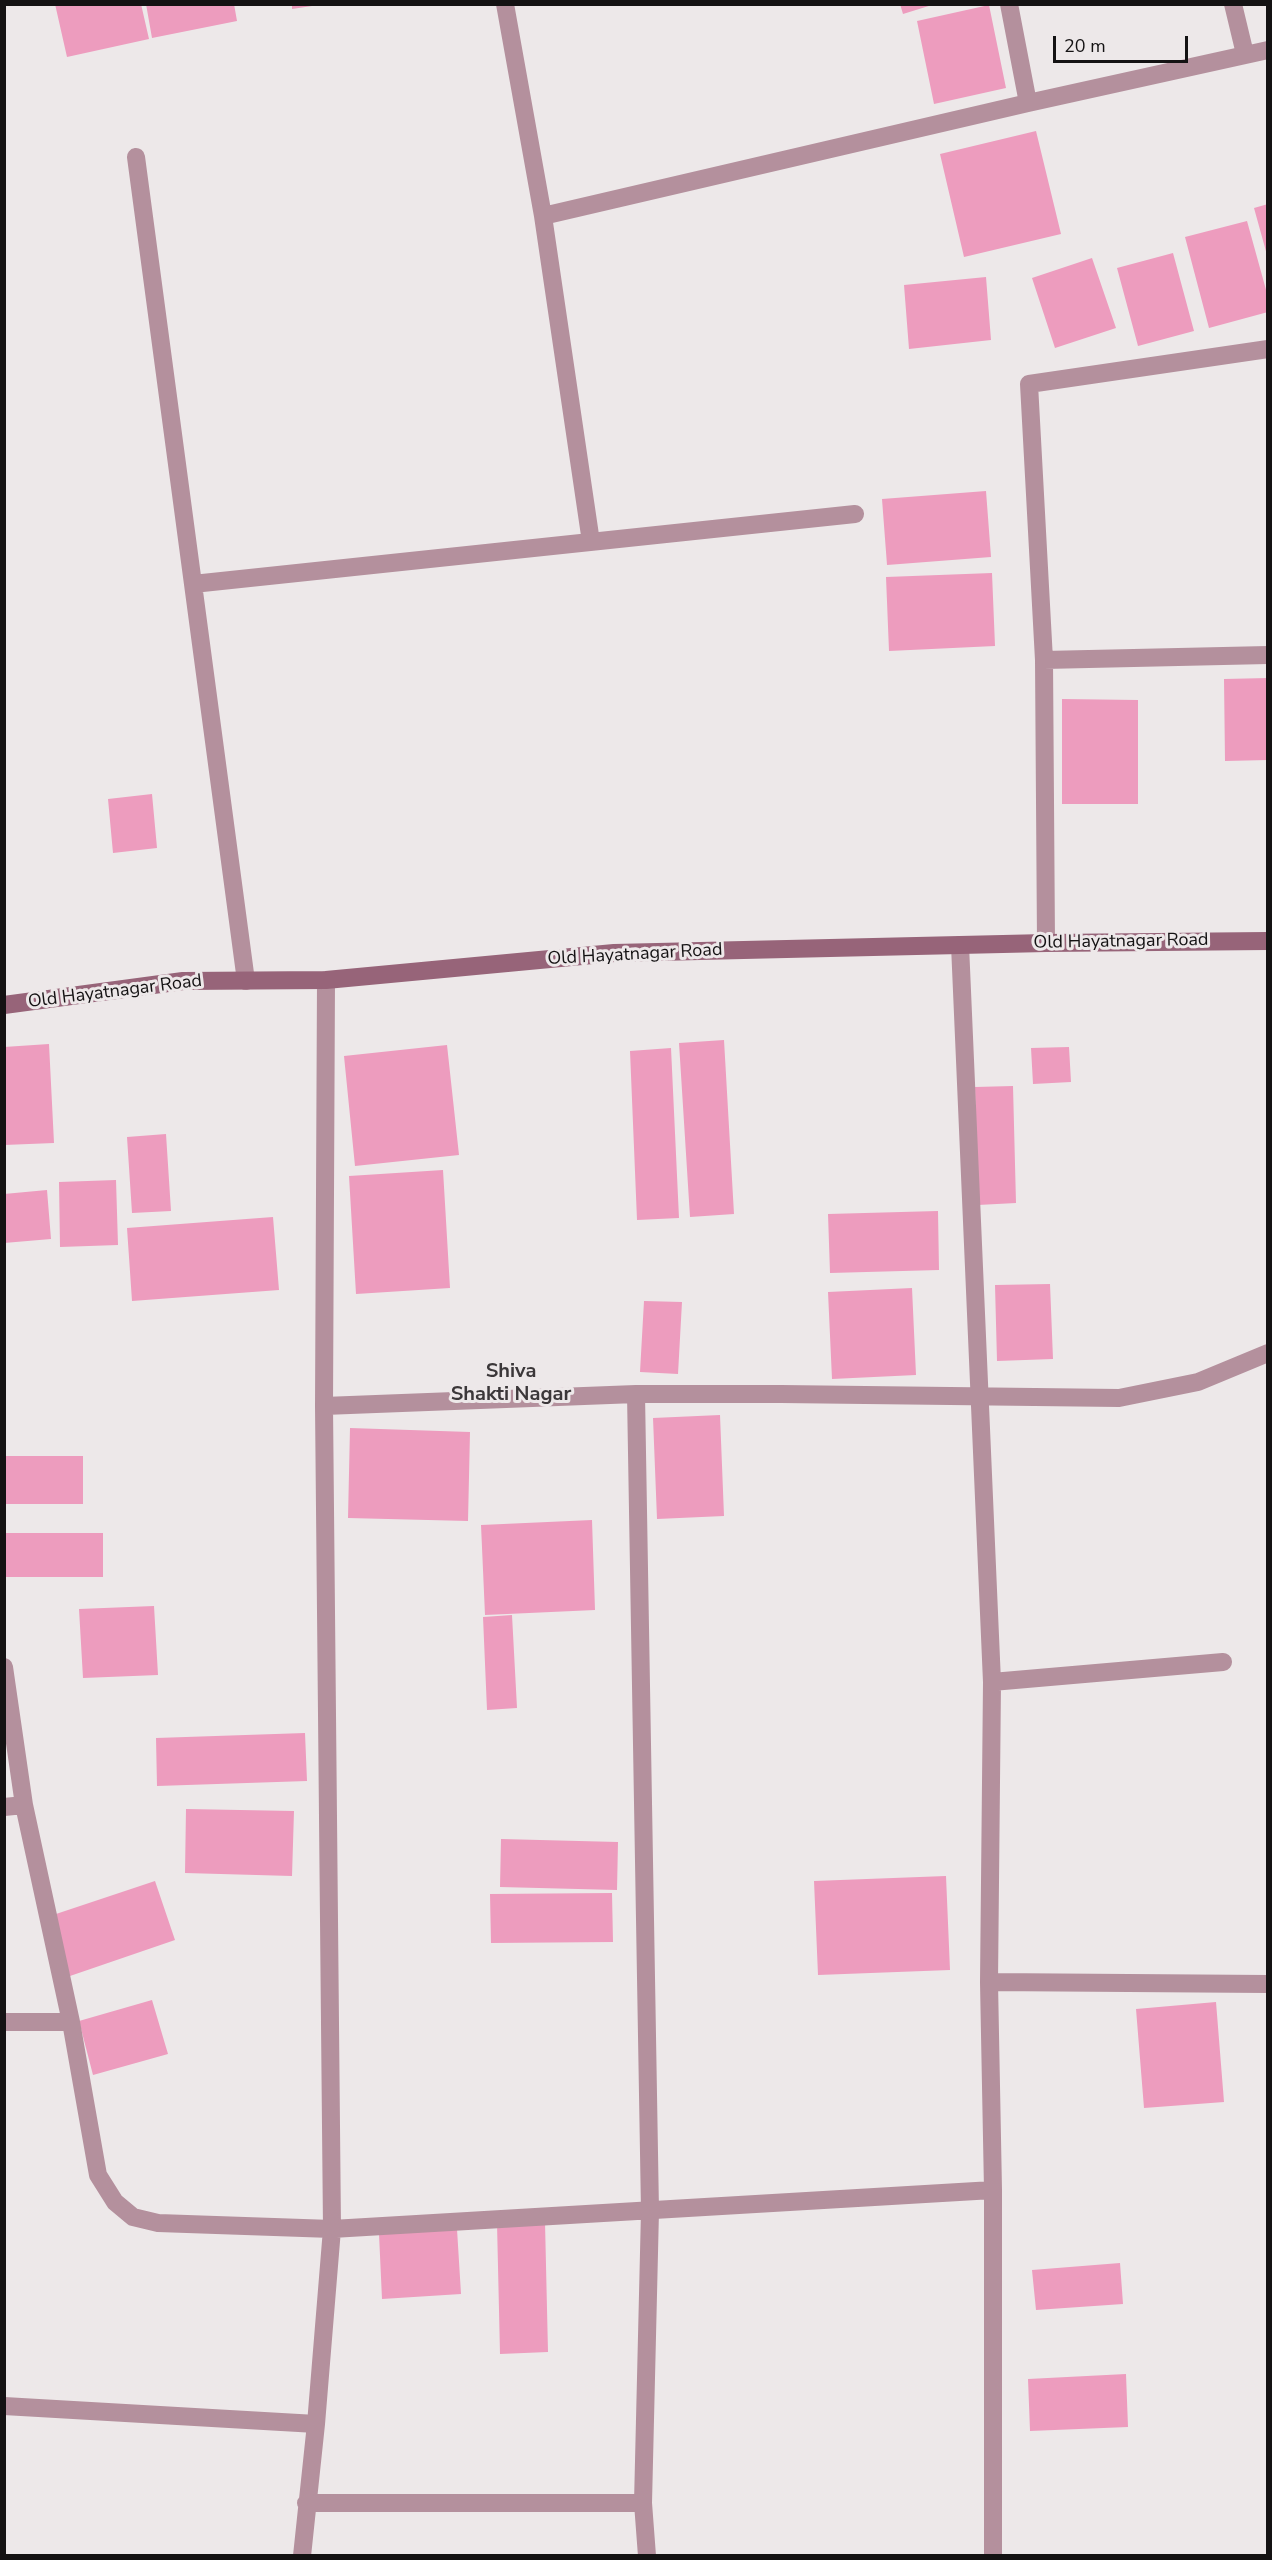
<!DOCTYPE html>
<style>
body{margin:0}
#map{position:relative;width:1272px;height:2560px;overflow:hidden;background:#ede8e9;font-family:"Nunito Sans",sans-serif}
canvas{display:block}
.frame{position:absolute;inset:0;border:6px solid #141213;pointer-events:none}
.scale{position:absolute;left:1053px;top:36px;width:135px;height:27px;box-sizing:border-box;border:3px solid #141213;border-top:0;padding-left:8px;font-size:18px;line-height:21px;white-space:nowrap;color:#141213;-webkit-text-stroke:4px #ede8e9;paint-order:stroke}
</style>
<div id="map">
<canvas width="1272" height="2560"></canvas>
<div class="frame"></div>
<div class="scale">20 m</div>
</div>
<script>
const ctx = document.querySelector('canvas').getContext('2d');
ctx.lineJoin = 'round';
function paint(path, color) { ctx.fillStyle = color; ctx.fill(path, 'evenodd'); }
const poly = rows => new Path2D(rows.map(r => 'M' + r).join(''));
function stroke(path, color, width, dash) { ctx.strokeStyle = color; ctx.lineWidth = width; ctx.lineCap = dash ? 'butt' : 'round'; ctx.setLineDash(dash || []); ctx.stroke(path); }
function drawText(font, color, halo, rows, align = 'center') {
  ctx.font = font + ' "Nunito Sans",sans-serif'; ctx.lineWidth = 6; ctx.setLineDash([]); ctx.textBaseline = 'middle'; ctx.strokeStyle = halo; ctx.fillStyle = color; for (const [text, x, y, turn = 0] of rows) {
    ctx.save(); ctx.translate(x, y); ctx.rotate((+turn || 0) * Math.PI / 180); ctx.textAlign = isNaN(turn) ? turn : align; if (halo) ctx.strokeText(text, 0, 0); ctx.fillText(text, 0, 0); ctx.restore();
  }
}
const building = poly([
 [55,4,141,4,149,39,67,57],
 [146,4,234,4,237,21,152,38],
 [292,4,312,4,312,6,292,9],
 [900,4,932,4,932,5,903,14],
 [989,5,1006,88,934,104,917,21],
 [1036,131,1061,234,964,257,940,154],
 [1268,204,1268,255,1267,255,1254,208],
 [1247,221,1268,297,1268,312,1209,328,1185,237],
 [1173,253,1194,331,1138,346,1117,268],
 [1092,258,1116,328,1055,348,1032,278],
 [986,277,991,340,909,349,904,285],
 [986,491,991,557,887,565,882,499],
 [992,573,995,646,889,651,886,577],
 [1268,678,1268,760,1225,761,1224,679],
 [1062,699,1138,700,1138,804,1062,804],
 [152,794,157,848,113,853,108,799],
 [724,1040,734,1214,690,1217,679,1043],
 [49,1044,54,1143,4,1145,4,1047],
 [447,1045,459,1155,355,1166,344,1056],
 [1069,1047,1071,1082,1033,1084,1031,1048],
 [671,1048,679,1218,637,1220,630,1051],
 [1013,1086,1016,1203,978,1205,975,1087],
 [166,1134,171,1211,132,1213,127,1137],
 [443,1170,450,1288,356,1294,349,1176],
 [116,1180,118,1245,60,1247,59,1182],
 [47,1190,51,1239,4,1243,4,1194],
 [938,1211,939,1270,830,1273,828,1214],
 [273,1217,279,1290,132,1301,127,1228],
 [1050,1284,1053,1359,997,1361,995,1285],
 [912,1288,916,1375,832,1379,828,1292],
 [644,1301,682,1302,678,1374,640,1372],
 [720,1415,724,1516,657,1519,653,1418],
 [350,1428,470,1432,468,1521,348,1518],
 [4,1456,83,1456,83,1504,4,1504],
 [592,1520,595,1610,485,1615,481,1525],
 [6,1533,103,1533,103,1577,6,1577],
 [154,1606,158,1675,83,1678,79,1609],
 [512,1615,517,1708,487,1710,483,1617],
 [305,1733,307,1781,157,1786,156,1738],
 [186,1809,294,1811,292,1876,185,1873],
 [501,1839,618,1842,617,1890,500,1887],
 [946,1876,950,1970,818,1975,814,1881],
 [155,1881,175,1940,70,1976,50,1916],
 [612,1893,613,1942,491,1943,490,1894],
 [152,2000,168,2054,93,2075,79,2021],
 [1216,2002,1224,2102,1144,2108,1136,2009],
 [545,2222,548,2352,500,2354,497,2223],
 [457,2229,461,2294,382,2299,379,2234],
 [1120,2263,1123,2304,1036,2310,1032,2270],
 [1126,2374,1128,2427,1030,2431,1028,2379]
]);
const street = poly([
 [505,4,543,216,591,542],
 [1009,4,1028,103],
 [1233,4,1245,54],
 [136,157,246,981],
 [543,216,1028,103,1268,50],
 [193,584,855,514],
 [1044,660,1268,655],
 [1046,943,1044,660,1029,384,1268,349],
 [960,945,992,1682,989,1982,993,2190,993,2556],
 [636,1394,650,2211,643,2503,647,2556],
 [324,1406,636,1394,781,1394,1119,1398,1198,1382,1268,1353],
 [4,1667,24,1805,71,2022,98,2175,115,2202,133,2217,158,2223,332,2229,993,2190],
 [992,1682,1223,1662],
 [4,1807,24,1805],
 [989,1982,1268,1984],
 [4,2022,71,2022],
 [4,2406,316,2424],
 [306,2503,643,2503],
 [302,2556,316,2424,332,2229,324,1406,326,980]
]);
const secondary = poly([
 [4,1005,183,981,326,980,614,953,1046,943,1268,941]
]);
const streetNames = [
 ["Old Hayatnagar Road",1121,942,-1],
 ["Old Hayatnagar Road",635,955,-3],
 ["Old Hayatnagar Road",115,992,-7]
];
const neighbourhoodNames = [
 ["Shiva",511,1372],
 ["Shakti Nagar",511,1395]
];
paint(building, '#ed9cbe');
stroke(street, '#b4909d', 18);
stroke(secondary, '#976479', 18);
drawText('18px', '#141213', '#ede8e9', streetNames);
drawText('bold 20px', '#3b3739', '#ede8e9', neighbourhoodNames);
</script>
